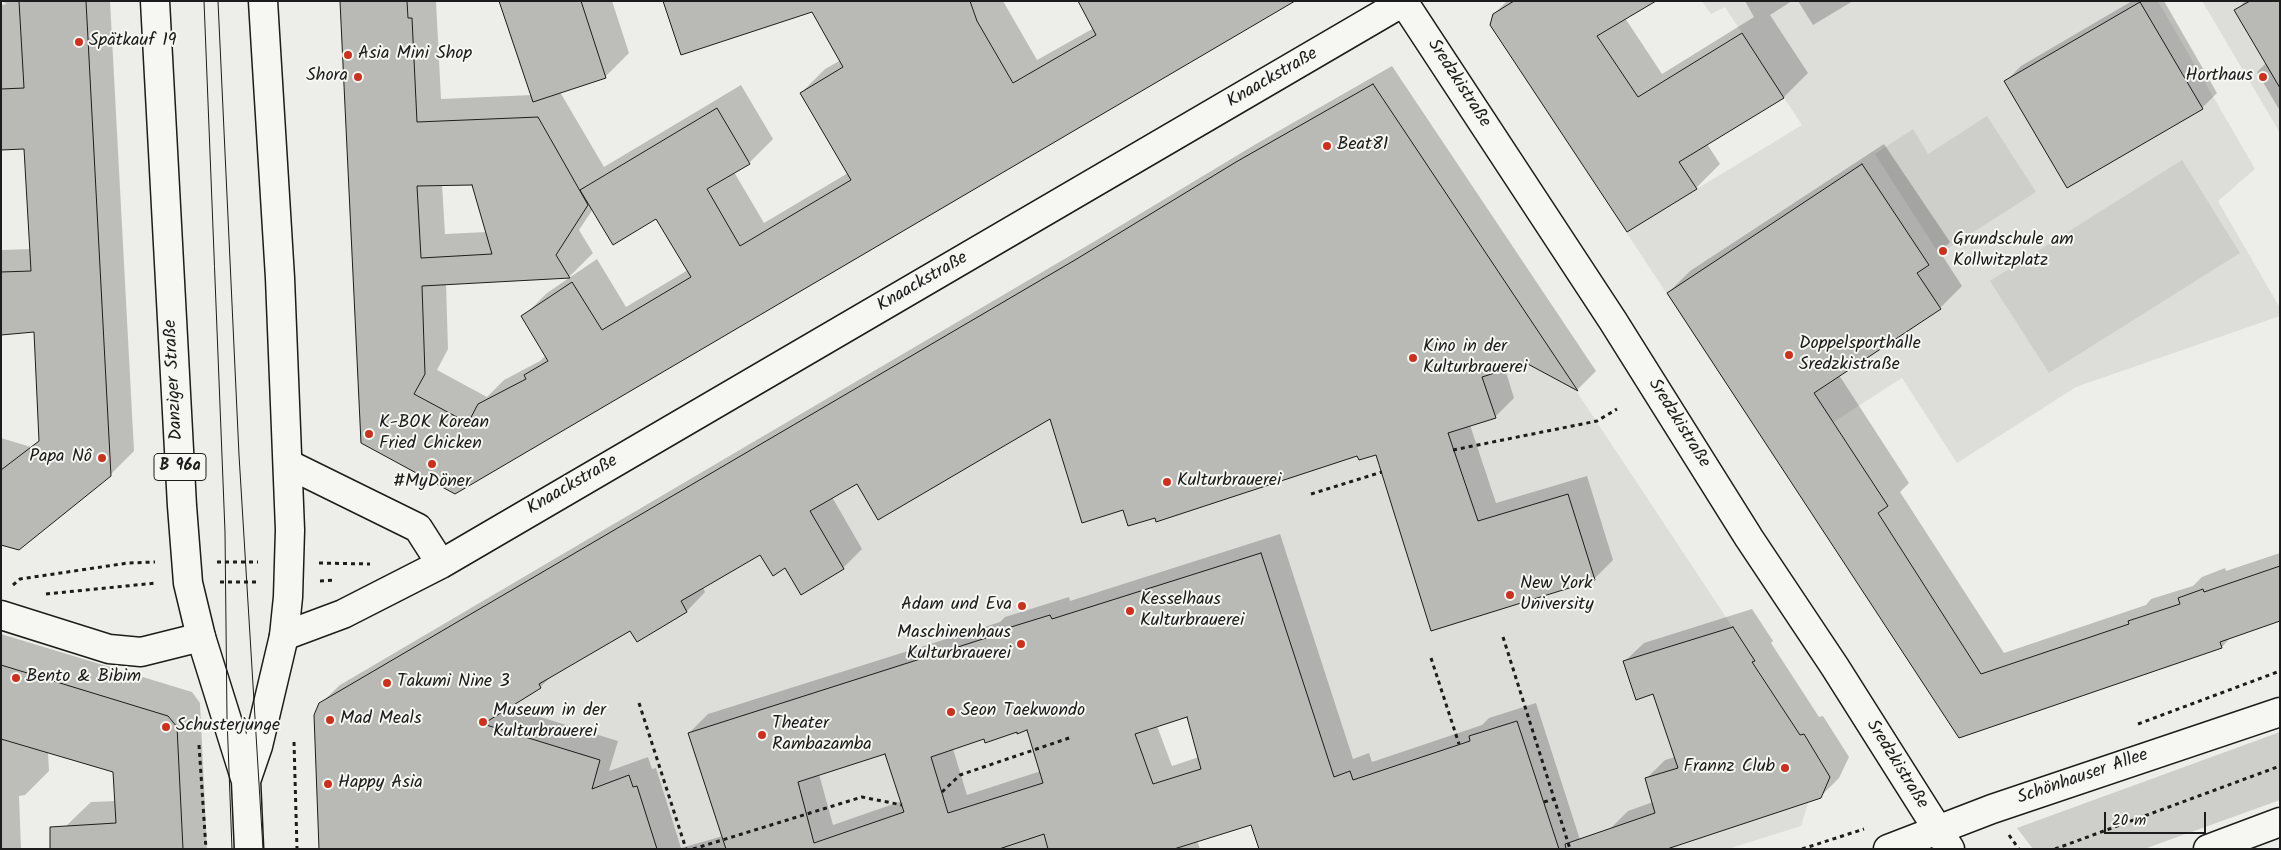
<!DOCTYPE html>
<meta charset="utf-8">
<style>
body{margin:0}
#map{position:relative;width:2281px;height:850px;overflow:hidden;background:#edede9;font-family:Kalam,sans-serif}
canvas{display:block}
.frame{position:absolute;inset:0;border:2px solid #1c1c1c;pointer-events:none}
.scale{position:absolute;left:2104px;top:812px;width:102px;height:22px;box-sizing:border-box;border:2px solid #1c1c1c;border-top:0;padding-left:6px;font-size:15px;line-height:18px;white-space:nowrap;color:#1c1c1c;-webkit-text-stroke:4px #f6f6f2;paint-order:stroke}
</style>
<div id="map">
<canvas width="2281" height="850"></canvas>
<div class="frame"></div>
<div class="scale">20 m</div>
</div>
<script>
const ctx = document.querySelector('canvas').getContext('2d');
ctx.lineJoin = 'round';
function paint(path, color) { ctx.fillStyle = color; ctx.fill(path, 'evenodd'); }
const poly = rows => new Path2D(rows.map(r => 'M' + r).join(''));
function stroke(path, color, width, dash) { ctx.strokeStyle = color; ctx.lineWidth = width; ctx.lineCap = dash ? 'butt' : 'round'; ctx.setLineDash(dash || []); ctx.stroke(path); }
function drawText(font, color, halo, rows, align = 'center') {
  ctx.font = font + ' Kalam,sans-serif'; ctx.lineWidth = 4; ctx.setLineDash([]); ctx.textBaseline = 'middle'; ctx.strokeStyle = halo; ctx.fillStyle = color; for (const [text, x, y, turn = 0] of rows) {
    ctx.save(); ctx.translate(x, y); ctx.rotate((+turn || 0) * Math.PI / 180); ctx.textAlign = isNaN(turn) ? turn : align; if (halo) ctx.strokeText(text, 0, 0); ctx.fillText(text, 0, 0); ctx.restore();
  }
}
const built = poly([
 [1702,1,2158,1,2255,169,2218,201,2280,308,2280,316,2076,387,1957,463,1902,378,1776,459,1626,232,1802,125,1725,7,1711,14],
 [2202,1,2280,1,2280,133,2214,21],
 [1373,84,1755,661,1752,663,1800,735,1804,734,1823,766,1821,773,1831,776,1820,799,1810,797,1801,826,1728,849,1259,849,1221,730,1193,739,1187,718,1037,764,1043,783,971,806,972,809,916,849,521,849,477,765,411,650,1075,260,1236,162]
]);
const green = poly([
 [1987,116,2036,192,1939,254,1875,154,1913,129,1928,154],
 [2182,160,2240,253,2049,373,1990,281],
 [2280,732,2280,800,2144,849,2033,849,2017,828]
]);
const shadow = poly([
 [1,1,110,1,134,451,110,475,1,543,1,438,41,450,35,331,1,334,1,250,31,249,26,148,1,149,1,5,7,4],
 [342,1,436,1,441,99,532,95,564,7,582,1,612,1,629,53,605,77,560,92,604,167,741,85,773,139,749,163,734,172,764,223,848,173,801,93,825,69,841,60,813,11,664,1,1003,1,1037,60,1094,28,1292,1,455,493,362,442],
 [473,183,487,232,445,234,442,184],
 [593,209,657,217,688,270,626,307,597,259,547,293,523,317,546,355,540,361,504,380,487,397,437,370,448,349,446,283,570,276,593,253,579,230],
 [1507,1,1654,1,1625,18,1662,74,1754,17,1745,1,1792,1,1770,15,1808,73,1784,97,1707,144,1720,164,1696,188,1494,14],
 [1798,1,1853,1,1813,25],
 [2132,1,2164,1,2217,93,2202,108,2006,81,2021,66],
 [2245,1,2280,1,2280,111,2257,72,2266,63,2236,11],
 [1392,66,1596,371,1578,389,1526,361,1505,369,1514,398,1495,417,1470,425,1496,503,1587,476,1613,560,1594,579,1432,629,1377,454,1358,455,1156,516,1124,509,1051,417,857,482,832,497,862,549,843,568,785,567,761,553,703,587,705,592,687,611,637,640,631,630,553,675,540,687,508,707,618,741,609,771,648,757,652,769,656,768,681,848,723,836,689,733,708,714,1000,622,1005,617,1069,597,1070,601,1280,534,1353,759,1369,753,1372,762,1482,725,1489,718,1536,703,1583,849,1260,849,1252,823,1197,840,1200,849,320,849,320,704,340,685,1095,241,1256,144],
 [1188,716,1199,757,1172,766,1157,726],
 [1028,729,1041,771,967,795,953,749,984,738],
 [885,752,902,801,833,825,819,774],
 [1884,144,1950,242,1940,252,1962,286,1940,308,1839,375,1909,483,1900,492,2004,653,2146,605,2151,599,2193,586,2202,577,2225,568,2226,571,2280,553,2280,620,2232,636,2222,647,1960,737,1668,293,1690,271],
 [1752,609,1773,641,1771,643,1819,717,1823,716,1849,757,1839,778,1820,797,1609,830,1628,811,1653,802,1646,779,1665,760,1675,757,1654,692,1625,661,1644,643],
 [1,634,192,692,200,703,207,849,67,849,66,826,91,802,116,801,115,771,48,752,49,771,25,795,19,796,21,849,1,849]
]);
const building = poly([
 [19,1,86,1,111,476,19,550,1,545,1,470,39,441,34,332,1,335,1,272,31,271,24,149,1,150,1,89,24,88,19,1],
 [340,1,407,1,408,18,412,18,417,122,538,117,588,205,556,255,570,278,422,286,425,374,414,394,468,423,478,404,526,379,524,375,548,361,521,316,572,282,602,330,691,277,656,219,613,245,580,190,717,108,750,164,707,189,740,246,851,180,800,93,843,67,812,12,681,55,663,1,970,1,977,21,1013,83,1096,35,1078,1,1295,1,455,494,361,443,340,1],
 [472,185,492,254,421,258,417,186,472,185],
 [499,1,581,1,606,78,533,102,499,1],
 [1514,1,1656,1,1597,36,1638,97,1742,33,1784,98,1679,162,1697,189,1627,232,1490,25,1493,14,1514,1],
 [2250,1,2280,1,2280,88,2234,10,2250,1],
 [2140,2,2203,109,2067,188,2004,81,2140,2],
 [1373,84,1578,391,1526,363,1482,377,1496,418,1448,433,1478,521,1568,494,1595,580,1431,631,1376,455,1359,460,1357,456,1156,522,1155,518,1128,526,1123,510,1082,523,1050,419,878,520,857,484,810,511,844,569,801,595,785,568,773,576,760,555,681,601,687,612,637,642,630,631,539,684,541,688,483,724,600,760,592,789,629,775,633,787,637,786,657,849,319,849,314,715,319,703,1075,260,1236,162,1373,84],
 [1862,164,1929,265,1917,273,1941,309,1814,393,1888,506,1878,513,1981,674,2129,624,2128,621,2180,604,2178,598,2203,589,2204,592,2280,566,2280,621,2220,642,2222,648,1959,738,1667,293,1862,164],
 [1261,553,1334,777,1350,771,1353,780,1470,741,1469,736,1517,721,1559,849,1259,849,1251,825,1174,849,1048,849,1044,834,999,849,726,849,688,733,986,638,985,635,1050,615,1052,619,1261,553],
 [1187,717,1201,769,1153,784,1135,734,1187,717],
 [1027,730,1043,783,948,813,931,757,984,739,985,743,1017,732,1017,734,1027,730],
 [885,754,904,812,814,843,798,782,885,754],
 [1733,627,1755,661,1752,662,1800,735,1804,734,1830,777,1821,798,1667,849,1566,849,1565,844,1655,813,1645,778,1678,768,1653,694,1636,700,1623,661,1733,627],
 [1,665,168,716,177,727,183,849,50,849,50,827,116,823,113,772,1,739,1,665]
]);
const path = poly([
 [1453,450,1597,421,1617,409],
 [1311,494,1382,472],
 [217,562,258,562],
 [319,563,370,564],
 [320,581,336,580],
 [220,582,256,582],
 [13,585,20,579,128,563,155,562],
 [46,594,156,583],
 [1503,637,1570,849],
 [1431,658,1459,744],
 [639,703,686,849],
 [2138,724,2280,671],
 [294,742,297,849],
 [199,745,206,849],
 [942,792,960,775,1072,737],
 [1544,802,1554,799],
 [2009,835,2019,849],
 [693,849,862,797,902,805],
 [1802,849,1864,829],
 [2055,849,2280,766]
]);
const minor = poly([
 [1403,1,1613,321,1749,538,1835,667,1950,849],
 [288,464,418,528,441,564],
 [1,615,109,649,141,652,201,637],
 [284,636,343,614,441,564,1405,1]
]);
const major = poly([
 [155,1,182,506,188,583,201,637,246,781,249,849],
 [246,781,258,746,284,636,288,597,290,530,280,278,263,1],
 [1888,849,1992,809,2280,712],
 [2208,849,2280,822]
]);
const tram = poly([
 [204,1,225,532,227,718,232,849],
 [218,1,239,455,263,849]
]);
const markers = [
 [79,42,5,"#c8321e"],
 [348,55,5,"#c8321e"],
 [358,77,5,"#c8321e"],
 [2263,77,5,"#c8321e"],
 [1327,146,5,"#c8321e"],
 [1943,251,5,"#c8321e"],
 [1789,355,5,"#c8321e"],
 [1413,358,5,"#c8321e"],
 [369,434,5,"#c8321e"],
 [102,458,5,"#c8321e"],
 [432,464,5,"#c8321e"],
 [1167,482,5,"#c8321e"],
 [1510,595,5,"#c8321e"],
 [1022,606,5,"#c8321e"],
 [1130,611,5,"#c8321e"],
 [1021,644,5,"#c8321e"],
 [16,678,5,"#c8321e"],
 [387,683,5,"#c8321e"],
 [951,712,5,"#c8321e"],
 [330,720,5,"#c8321e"],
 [483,722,5,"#c8321e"],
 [166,727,5,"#c8321e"],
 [762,735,5,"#c8321e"],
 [1785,768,5,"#c8321e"],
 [328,784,5,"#c8321e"]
];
const shields = [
 [180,467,52]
];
const shieldNames = [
 ["B 96a",180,467]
];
const poiNames = [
 ["Spätkauf 19",89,42],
 ["Asia Mini Shop",358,55],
 ["Shora",348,77,"right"],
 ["Horthaus",2253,77,"right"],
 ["Beat81",1337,146],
 ["Grundschule am",1953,241],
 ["Kollwitzplatz",1953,262],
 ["Doppelsporthalle",1799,345],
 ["Sredzkistraße",1799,366],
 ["Kino in der",1423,348],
 ["Kulturbrauerei",1423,369],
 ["K-BOK Korean",379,424],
 ["Fried Chicken",379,445],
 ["Papa Nô",92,458,"right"],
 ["Kulturbrauerei",1177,482],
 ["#MyDöner",432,483,"center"],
 ["New York",1520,585],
 ["University",1520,606],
 ["Kesselhaus",1140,601],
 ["Kulturbrauerei",1140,622],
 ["Adam und Eva",1012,606,"right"],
 ["Maschinenhaus",1011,634,"right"],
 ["Kulturbrauerei",1011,655,"right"],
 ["Bento & Bibim",26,678],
 ["Takumi Nine 3",397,683],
 ["Museum in der",493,712],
 ["Kulturbrauerei",493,733],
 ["Seon Taekwondo",961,712],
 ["Mad Meals",340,720],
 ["Theater",772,725],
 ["Rambazamba",772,746],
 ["Schusterjunge",176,727],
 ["Frannz Club",1775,768,"right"],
 ["Happy Asia",338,784]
];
const streetNames = [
 ["Knaackstraße",1273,79,-30],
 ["Sredzkistraße",1458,84,57],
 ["Knaackstraße",923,283,-30],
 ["Danziger Straße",175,380,-93],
 ["Sredzkistraße",1678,424,58],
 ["Knaackstraße",573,486,-30],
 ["Sredzkistraße",1896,765,58],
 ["Schönhauser Allee",2083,778,-19]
];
paint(built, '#ddddda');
paint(green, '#cececb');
paint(shadow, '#0003');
paint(building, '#b9b9b6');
stroke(building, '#1c1c1c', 1);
stroke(minor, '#1c1c1c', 31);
stroke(major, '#1c1c1c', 31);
stroke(path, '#1c1c1c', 3, [4, 4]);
stroke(minor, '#f6f6f2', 28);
stroke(major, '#f6f6f2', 28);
stroke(tram, '#1c1c1c', 1);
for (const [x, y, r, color] of markers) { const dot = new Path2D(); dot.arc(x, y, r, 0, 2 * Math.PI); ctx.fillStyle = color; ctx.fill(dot); stroke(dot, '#f6f6f2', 2); }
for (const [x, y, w] of shields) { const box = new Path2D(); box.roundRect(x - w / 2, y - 13.5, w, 27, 4); ctx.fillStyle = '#f6f6f2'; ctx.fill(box); stroke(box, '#1c1c1c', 1); }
drawText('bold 16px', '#1c1c1c', null, shieldNames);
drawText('18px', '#1c1c1c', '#f6f6f2', poiNames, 'left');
drawText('18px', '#1c1c1c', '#f6f6f2', streetNames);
</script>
